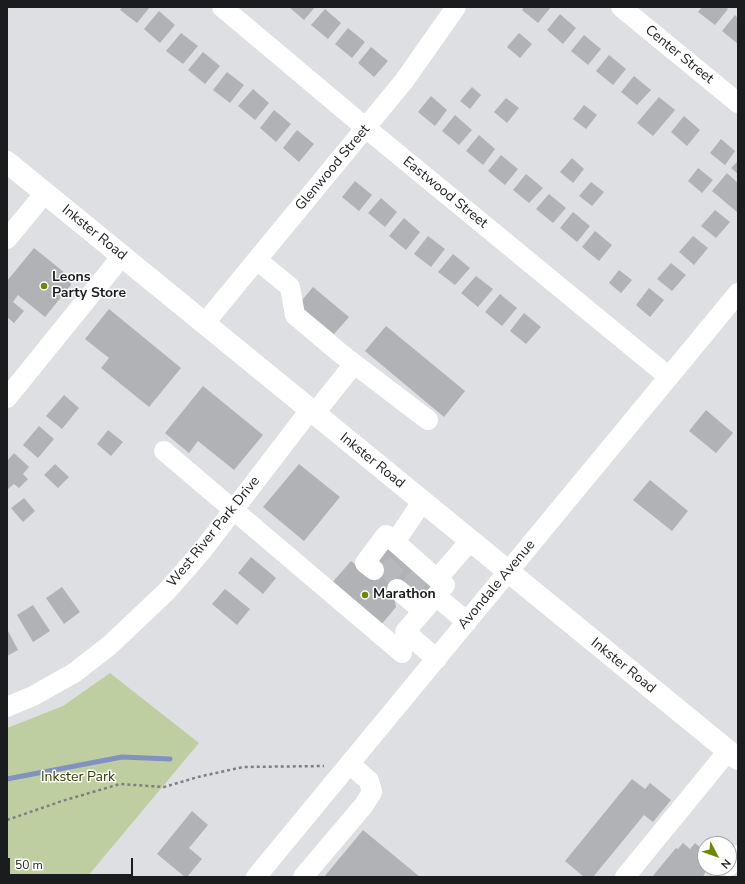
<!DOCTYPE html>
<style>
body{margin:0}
#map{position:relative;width:745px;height:884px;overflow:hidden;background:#dedfe3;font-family:"Nunito Sans",sans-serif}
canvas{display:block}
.frame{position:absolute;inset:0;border:8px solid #1b1c1d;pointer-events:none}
.north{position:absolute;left:697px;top:836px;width:40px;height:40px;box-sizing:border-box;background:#fff;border:1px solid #a4a4a5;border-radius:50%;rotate:131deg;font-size:11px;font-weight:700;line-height:16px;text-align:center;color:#1b1c1d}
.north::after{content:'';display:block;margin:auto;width:14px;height:18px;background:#6d8900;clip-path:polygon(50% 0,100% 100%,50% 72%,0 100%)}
.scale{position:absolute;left:8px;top:858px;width:125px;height:18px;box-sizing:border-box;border:2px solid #1b1c1d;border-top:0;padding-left:5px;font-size:12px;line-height:14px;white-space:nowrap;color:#1b1c1d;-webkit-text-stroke:3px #fff;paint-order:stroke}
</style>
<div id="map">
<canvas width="745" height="884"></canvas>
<div class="frame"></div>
<div class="north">N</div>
<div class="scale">50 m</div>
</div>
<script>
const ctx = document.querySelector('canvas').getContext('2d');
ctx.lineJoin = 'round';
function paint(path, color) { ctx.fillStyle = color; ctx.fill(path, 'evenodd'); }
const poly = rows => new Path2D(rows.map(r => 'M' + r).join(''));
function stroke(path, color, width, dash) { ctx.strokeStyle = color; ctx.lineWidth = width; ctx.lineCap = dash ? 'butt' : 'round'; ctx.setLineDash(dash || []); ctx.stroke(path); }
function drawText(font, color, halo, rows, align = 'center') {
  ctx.font = font + ' "Nunito Sans",sans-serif'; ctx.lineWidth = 3; ctx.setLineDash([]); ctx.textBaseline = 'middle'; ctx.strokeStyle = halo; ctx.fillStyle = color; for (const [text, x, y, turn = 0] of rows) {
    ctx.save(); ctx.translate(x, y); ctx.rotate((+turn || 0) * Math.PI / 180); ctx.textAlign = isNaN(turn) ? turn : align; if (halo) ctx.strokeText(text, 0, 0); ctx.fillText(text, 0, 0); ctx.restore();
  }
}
const green = poly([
 [110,673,199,743,87,877,7,877,7,728,63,706]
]);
const stream = poly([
 [7,779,122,757,170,759]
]);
const building = poly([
 [122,7,150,7,137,23,120,10],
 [289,7,315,7,304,20],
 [524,7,551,7,538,23,522,10],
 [702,7,725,7,728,9,715,25,698,12],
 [325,9,341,23,328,39,311,25],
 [159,11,175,25,160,43,144,29],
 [560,14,576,28,563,44,547,30],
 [735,15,738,18,738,44,722,31],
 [348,28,365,42,352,58,335,44],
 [181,33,198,46,183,64,166,51],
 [519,33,532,44,520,58,507,47],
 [584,35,601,49,588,65,571,51],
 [371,47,388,61,374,77,358,63],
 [203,52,220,66,205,84,188,70],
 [609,55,626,69,613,85,596,71],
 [227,72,244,85,230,103,213,90],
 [634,76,651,90,637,105,621,92],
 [472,87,481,95,470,109,460,101],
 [253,89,269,103,255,120,238,106],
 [431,96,447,110,435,126,418,112],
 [659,97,675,110,653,136,637,123],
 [506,98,519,108,507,123,494,112],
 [584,105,597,115,586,129,573,119],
 [274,110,291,124,276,142,260,128],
 [455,115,472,130,459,145,442,131],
 [684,116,700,130,687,146,671,132],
 [297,130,314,144,299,162,283,148],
 [479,135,495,149,483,165,466,151],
 [721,139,735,151,725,165,710,153],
 [501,155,518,169,505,185,488,171],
 [572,158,584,169,573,183,560,172],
 [738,161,738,174,731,168],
 [698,168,713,180,702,193,688,181],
 [727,173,738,183,737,212,712,191],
 [526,174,543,188,529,203,513,190],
 [355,181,372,195,359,211,342,197],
 [591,182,604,192,592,206,579,196],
 [549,194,566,208,553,223,536,209],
 [381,198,397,212,385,227,368,213],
 [715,210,730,222,716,238,701,226],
 [573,212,590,226,577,242,560,228],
 [404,218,420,232,406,250,389,236],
 [595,231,612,245,599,261,582,247],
 [428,236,445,249,431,267,414,254],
 [693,236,708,248,694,265,679,252],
 [34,248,70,277,71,285,45,317,18,295,13,302,24,311,14,323,7,317,7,281],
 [453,254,470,268,455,285,438,272],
 [671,263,686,275,672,291,657,279],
 [619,270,632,280,621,293,609,283],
 [476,276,493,289,478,307,461,293],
 [313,287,349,317,334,334,298,305],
 [649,288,664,300,650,317,636,305],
 [500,294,517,308,502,326,485,312],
 [109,309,181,368,149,407,101,368,109,358,85,339],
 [524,313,541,327,526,344,510,331],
 [386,326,465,391,444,417,365,351],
 [203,386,263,435,234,470,198,441,189,453,165,433],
 [64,395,79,408,62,429,46,416],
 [706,410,733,433,716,453,689,431],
 [39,426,54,439,38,458,23,445],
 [108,430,123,442,111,456,97,444],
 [14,453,29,467,23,474,28,479,19,488,14,484,8,489,7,461],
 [55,464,69,477,58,488,44,475],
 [299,464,340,497,304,541,263,507],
 [650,480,688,511,672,531,633,500],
 [24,498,35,511,23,522,11,508],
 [389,542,438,583,426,599,404,581,393,594,396,607,381,625,331,584,351,561,370,576,375,559],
 [251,557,276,578,263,594,238,573],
 [62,587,80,612,64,624,46,598],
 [225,589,250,609,237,625,212,604],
 [33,605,50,631,33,642,17,615],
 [7,629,18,650,7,656],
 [632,779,645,789,650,783,671,800,653,822,644,815,593,877,584,877,565,861],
 [192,811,208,825,189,848,202,859,187,877,185,877,157,854],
 [363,830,420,877,324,877],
 [683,843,690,849,695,843,705,851,705,856,702,859,705,862,705,868,707,868,703,877,652,877,676,848,678,849]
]);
const minorTunnel = poly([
 [383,578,404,555],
 [411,587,424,571]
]);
const path = poly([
 [7,820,62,801,120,784,164,787,198,777,243,767,324,766]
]);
const minor = poly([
 [222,7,366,128,669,377],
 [621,7,738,103],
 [7,239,45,193],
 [257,260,290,287,295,315,340,353,428,420],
 [204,324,404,81,456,7],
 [7,398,122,256],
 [314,414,354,364],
 [164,451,402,653],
 [422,502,395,542,437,579,470,541],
 [374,570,365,563,386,535,395,542],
 [397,589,423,611],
 [436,596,467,622],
 [437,659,405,632,445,585,437,579],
 [7,707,33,696,74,673,110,645,167,591,202,551,310,410],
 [729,866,738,855],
 [256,877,738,293],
 [303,877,364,805,372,792,369,781,350,764],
 [625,877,728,751]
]);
const major = poly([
 [7,162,738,759]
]);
const markers = [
 [44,286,4,"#6d8900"],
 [365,595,4,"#6d8900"]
];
const streetNames = [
 ["Center Street",679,55,39],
 ["Glenwood Street",333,168,-50],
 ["Eastwood Street",445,193,39],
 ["Inkster Road",94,233,39],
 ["Inkster Road",372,461,39],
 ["West River Park Drive",214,532,-51],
 ["Avondale Avenue",497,585,-50],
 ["Inkster Road",623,666,39]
];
const poiNames = [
 ["Leons",52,278],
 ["Party Store",52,294],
 ["Marathon",373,595]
];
const parkNames = [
 ["Inkster Park",78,778]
];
paint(green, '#bfcea0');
stroke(stream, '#8192c0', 5);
paint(building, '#b0b2b5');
stroke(minorTunnel, '#b7b8bb', 20, [20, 10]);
stroke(path, '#7e7f82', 2.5, [3, 3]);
stroke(minor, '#fff', 20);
stroke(major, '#fff', 22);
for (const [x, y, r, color] of markers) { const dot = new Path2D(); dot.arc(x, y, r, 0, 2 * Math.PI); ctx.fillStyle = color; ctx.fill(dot); stroke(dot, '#fff', 1.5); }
drawText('14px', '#1b1c1d', '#fff', streetNames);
drawText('bold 14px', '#1b1c1d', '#fff', poiNames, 'left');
drawText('14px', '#303e02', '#fff', parkNames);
</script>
